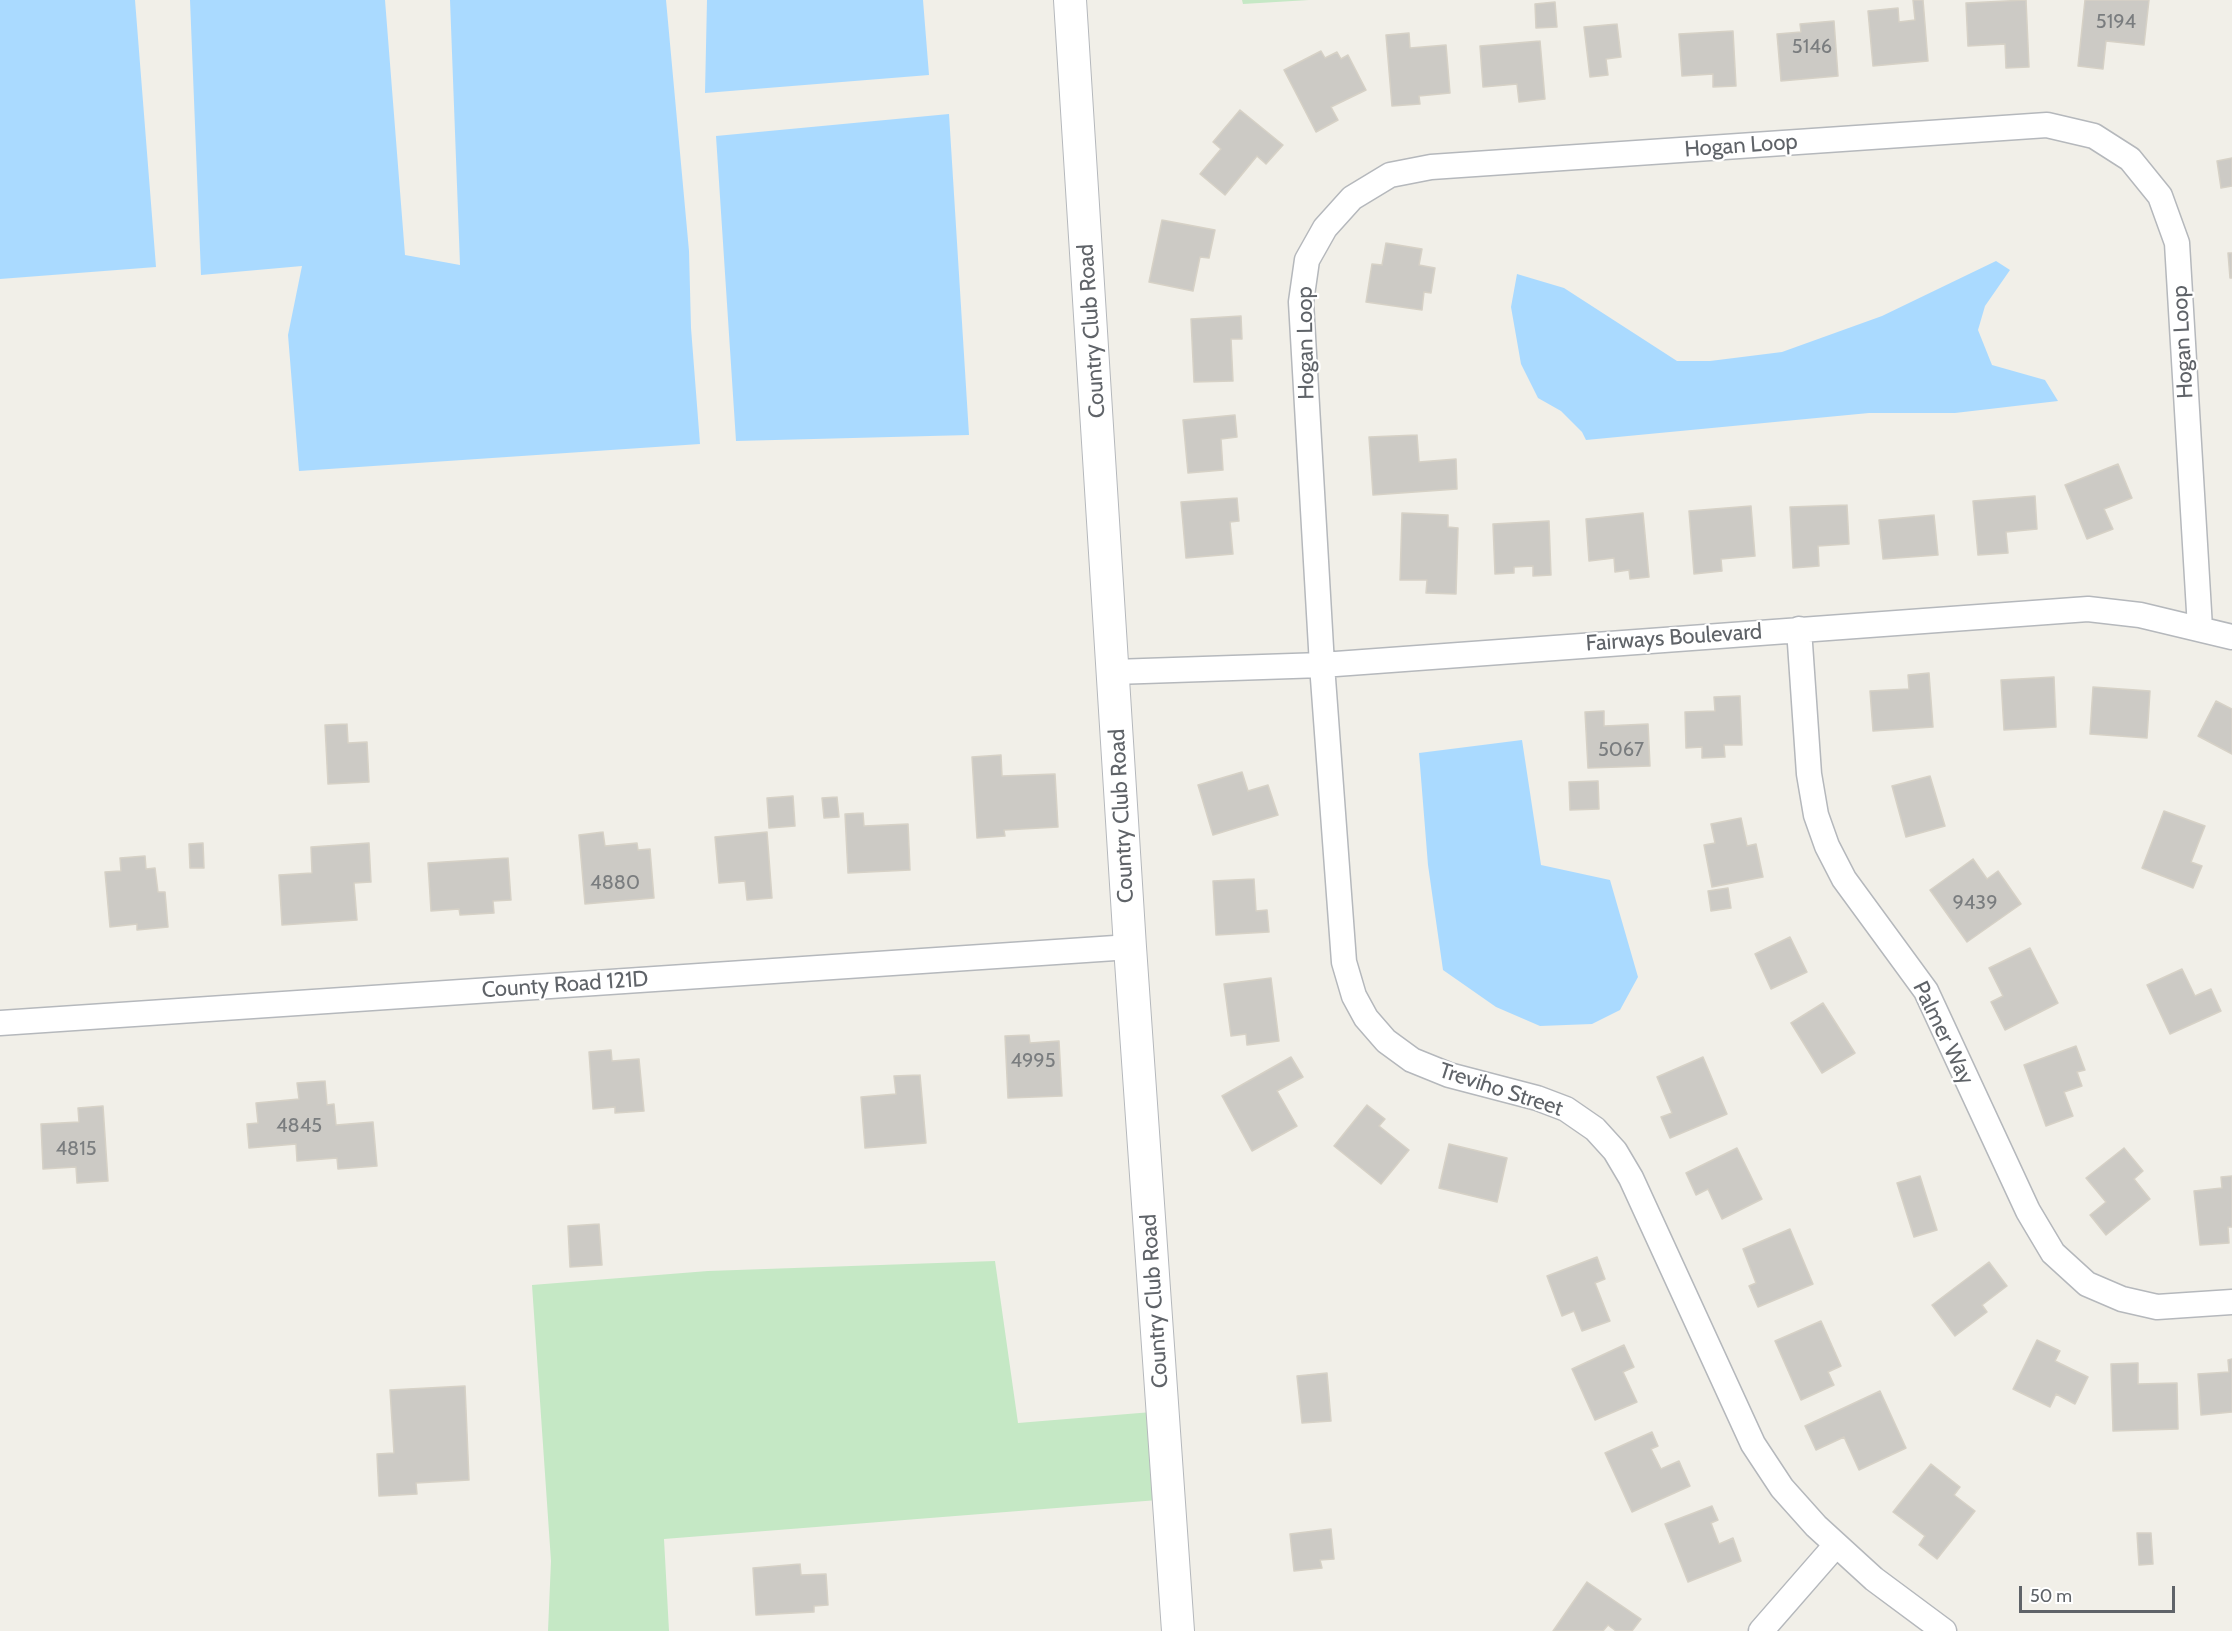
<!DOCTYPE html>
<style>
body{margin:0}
#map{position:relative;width:2232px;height:1631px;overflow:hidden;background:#f1efe8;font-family:Cabin,sans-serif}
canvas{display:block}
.scale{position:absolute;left:2019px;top:1586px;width:156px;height:27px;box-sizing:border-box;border:3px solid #5f6368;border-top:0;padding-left:8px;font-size:18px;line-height:21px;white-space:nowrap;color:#5f6368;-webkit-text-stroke:4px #fff;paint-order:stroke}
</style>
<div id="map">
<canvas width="2232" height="1631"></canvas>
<div class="scale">50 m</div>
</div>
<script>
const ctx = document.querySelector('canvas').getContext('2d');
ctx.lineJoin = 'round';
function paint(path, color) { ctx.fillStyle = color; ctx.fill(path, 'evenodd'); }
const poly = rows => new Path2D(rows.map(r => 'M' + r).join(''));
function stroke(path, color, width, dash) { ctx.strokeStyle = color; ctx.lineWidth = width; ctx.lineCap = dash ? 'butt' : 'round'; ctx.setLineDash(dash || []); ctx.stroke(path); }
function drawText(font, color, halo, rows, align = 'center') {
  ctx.font = font + ' Cabin,sans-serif'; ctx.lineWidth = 4.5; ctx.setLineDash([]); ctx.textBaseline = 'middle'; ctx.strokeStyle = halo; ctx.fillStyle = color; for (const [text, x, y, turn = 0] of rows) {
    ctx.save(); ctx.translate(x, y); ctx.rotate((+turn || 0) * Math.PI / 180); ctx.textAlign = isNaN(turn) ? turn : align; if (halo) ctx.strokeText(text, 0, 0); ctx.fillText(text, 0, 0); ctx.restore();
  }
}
const green = poly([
 [1242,0,1309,0,1243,4],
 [995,1261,1018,1423,1152,1412,1158,1500,664,1539,669,1631,548,1631,551,1561,532,1285,708,1271]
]);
const water = poly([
 [0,0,135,0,156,267,0,279],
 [190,0,385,0,405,255,460,265,450,0,666,0,689,251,691,328,700,444,299,471,288,335,302,266,201,275],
 [707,0,923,0,929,75,705,93],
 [949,114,969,435,736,441,716,136],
 [1996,261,2010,270,1985,306,1978,330,1992,365,2045,380,2058,401,1955,413,1869,413,1586,440,1582,432,1561,411,1538,398,1521,364,1511,307,1517,274,1564,288,1677,361,1710,361,1782,352,1882,316],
 [1522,740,1541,865,1610,880,1638,977,1620,1010,1592,1024,1540,1026,1496,1007,1443,970,1428,865,1419,753]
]);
const building = poly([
 [1913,0,1923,0,1928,61,1873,66,1868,11,1898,8,1899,22,1915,20,1913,0],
 [2026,0,2029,67,2006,68,2005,44,1968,46,1966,3,2026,0],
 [2085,0,2149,0,2144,45,2106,41,2103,69,2078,66,2085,0],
 [1555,2,1557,27,1536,28,1535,4,1555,2],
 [1834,21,1838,76,1781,81,1777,34,1801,32,1800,24,1834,21],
 [1617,24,1621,57,1606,59,1608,75,1590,77,1584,27,1617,24],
 [1733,31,1736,86,1713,87,1713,74,1682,76,1679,34,1733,31],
 [1409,33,1410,48,1446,45,1450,93,1419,96,1420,104,1392,106,1386,35,1409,33],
 [1540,41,1545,99,1519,102,1517,84,1483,87,1480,46,1540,41],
 [1321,51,1325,58,1337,52,1341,59,1348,55,1366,90,1331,107,1338,120,1316,132,1284,70,1321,51],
 [1240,110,1283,145,1266,164,1257,156,1225,195,1200,174,1221,149,1213,142,1240,110],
 [2232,158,2232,186,2221,188,2217,161,2232,158],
 [1162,220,1215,230,1209,258,1200,257,1193,291,1149,282,1162,220],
 [1386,243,1422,249,1419,265,1435,268,1431,293,1424,292,1422,310,1366,302,1372,264,1382,265,1386,243],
 [2228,253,2232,253,2232,278,2230,278,2228,253],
 [1241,316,1242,339,1231,339,1233,381,1194,382,1191,319,1241,316],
 [1235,415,1237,437,1221,439,1223,470,1188,473,1183,420,1235,415],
 [1417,435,1419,462,1456,459,1457,489,1373,495,1369,437,1417,435],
 [2118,464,2132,498,2104,509,2113,529,2087,539,2065,485,2118,464],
 [2035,496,2037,529,2006,532,2008,553,1978,555,1973,501,2035,496],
 [1237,498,1239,521,1230,522,1233,554,1186,558,1181,502,1237,498],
 [1847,505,1849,544,1818,546,1819,566,1793,568,1790,507,1847,505],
 [1751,506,1755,556,1721,559,1722,571,1694,574,1689,511,1751,506],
 [1402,513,1448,515,1448,527,1458,528,1456,594,1426,593,1427,580,1400,580,1402,513],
 [1643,513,1649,577,1630,579,1629,570,1615,572,1614,558,1589,561,1586,519,1643,513],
 [1934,515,1938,555,1883,559,1879,520,1934,515],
 [1549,521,1551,575,1533,576,1533,566,1514,567,1514,573,1495,574,1493,524,1549,521],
 [1929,673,1933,727,1873,731,1870,691,1909,689,1908,675,1929,673],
 [2054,677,2056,727,2004,730,2001,680,2054,677],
 [2093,687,2150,691,2147,738,2090,734,2093,687],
 [1740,696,1742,745,1724,745,1725,757,1702,758,1702,747,1686,748,1685,712,1715,711,1714,697,1740,696],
 [2216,701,2232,709,2232,754,2198,736,2216,701],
 [1604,711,1604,726,1648,724,1650,766,1588,768,1585,712,1604,711],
 [347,724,348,743,367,742,369,782,328,784,325,725,347,724],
 [1001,755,1002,776,1055,774,1058,827,1004,830,1005,836,977,838,972,757,1001,755],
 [1242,772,1248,791,1268,785,1278,815,1213,835,1198,785,1242,772],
 [1930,776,1945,826,1906,837,1892,786,1930,776],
 [1598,781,1599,809,1570,810,1569,782,1598,781],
 [793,796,795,826,769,828,767,798,793,796],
 [837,797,839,817,824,818,822,798,837,797],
 [2164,811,2205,826,2191,862,2202,866,2193,888,2142,868,2164,811],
 [863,813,864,826,908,824,910,870,848,873,845,814,863,813],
 [1741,818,1747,846,1756,844,1763,877,1712,887,1704,845,1715,843,1711,824,1741,818],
 [603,832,605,846,637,843,638,850,650,849,654,898,585,904,579,835,603,832],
 [767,832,772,898,747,900,745,881,719,883,715,837,767,832],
 [203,843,204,868,190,868,189,844,203,843],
 [369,843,371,882,354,883,357,920,282,925,279,875,312,873,311,847,369,843],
 [145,856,146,869,155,868,158,892,165,892,168,927,137,930,137,924,110,927,105,872,121,871,120,858,145,856],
 [508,858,511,900,493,901,494,913,460,915,459,909,431,911,428,863,508,858],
 [1973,859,1987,879,1998,871,2021,904,1967,942,1930,890,1973,859],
 [1254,879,1256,911,1267,910,1269,932,1216,935,1213,881,1254,879],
 [1728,888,1731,908,1711,911,1708,891,1728,888],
 [1790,937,1807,972,1771,989,1755,954,1790,937],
 [2030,948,2058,1003,2005,1030,1991,1002,2003,996,1989,968,2030,948],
 [2182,969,2195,996,2211,989,2221,1011,2170,1034,2147,985,2182,969],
 [1271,978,1279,1041,1247,1045,1246,1034,1231,1036,1224,984,1271,978],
 [1823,1003,1855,1053,1822,1073,1791,1023,1823,1003],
 [1029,1035,1030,1043,1059,1041,1062,1096,1008,1098,1005,1036,1029,1035],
 [2076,1046,2085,1070,2077,1072,2082,1086,2064,1092,2073,1116,2046,1126,2024,1065,2076,1046],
 [611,1050,612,1061,639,1059,644,1111,615,1113,615,1107,593,1109,589,1052,611,1050],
 [1291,1057,1303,1077,1277,1091,1297,1126,1252,1151,1222,1096,1291,1057],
 [1703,1057,1727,1114,1670,1138,1661,1117,1672,1113,1657,1077,1703,1057],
 [920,1075,926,1143,865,1148,861,1097,896,1094,894,1076,920,1075],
 [325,1081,327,1105,334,1104,336,1125,373,1122,377,1166,338,1169,337,1158,297,1161,296,1144,249,1148,247,1124,258,1123,256,1103,299,1099,297,1083,325,1081],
 [1367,1105,1385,1119,1379,1126,1409,1150,1381,1184,1334,1146,1367,1105],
 [103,1106,108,1181,77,1183,76,1167,43,1169,41,1124,79,1122,78,1108,103,1106],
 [1449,1144,1507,1158,1497,1202,1439,1188,1449,1144],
 [1737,1148,1762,1199,1722,1219,1708,1189,1696,1195,1686,1173,1737,1148],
 [2124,1148,2143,1171,2134,1179,2150,1199,2106,1235,2090,1215,2106,1202,2086,1178,2124,1148],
 [1920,1176,1937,1230,1914,1237,1897,1183,1920,1176],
 [2232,1176,2232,1227,2228,1227,2229,1243,2200,1245,2194,1191,2222,1188,2221,1177,2232,1176],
 [599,1224,602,1265,570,1267,568,1226,599,1224],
 [1790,1229,1813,1284,1758,1307,1749,1286,1756,1283,1743,1249,1790,1229],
 [1597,1257,1605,1279,1595,1283,1610,1321,1582,1331,1574,1311,1562,1316,1547,1276,1597,1257],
 [1989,1262,2007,1286,1982,1305,1987,1312,1955,1336,1932,1305,1989,1262],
 [1821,1321,1841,1366,1828,1372,1834,1385,1801,1400,1775,1341,1821,1321],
 [2037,1340,2060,1351,2055,1361,2088,1377,2075,1404,2056,1394,2050,1407,2013,1389,2037,1340],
 [1624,1345,1634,1367,1623,1372,1637,1402,1595,1420,1572,1369,1624,1345],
 [2232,1359,2232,1412,2201,1415,2198,1374,2229,1372,2228,1360,2232,1359],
 [2138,1363,2138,1384,2177,1383,2178,1429,2113,1431,2111,1364,2138,1363],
 [1327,1373,1331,1421,1302,1423,1297,1376,1327,1373],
 [465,1386,469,1480,416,1483,417,1494,379,1496,377,1454,394,1453,390,1390,465,1386],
 [1880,1391,1906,1448,1859,1470,1844,1437,1816,1450,1805,1426,1880,1391],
 [1652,1432,1658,1446,1651,1449,1661,1469,1679,1461,1690,1486,1632,1512,1605,1453,1652,1432],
 [1931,1464,1960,1487,1954,1495,1975,1511,1937,1559,1919,1545,1925,1536,1893,1512,1931,1464],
 [1712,1506,1718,1520,1711,1523,1719,1544,1733,1538,1741,1561,1688,1582,1665,1524,1712,1506],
 [1331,1529,1334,1559,1320,1560,1322,1568,1294,1571,1290,1534,1331,1529],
 [2137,1533,2151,1533,2153,1564,2139,1565,2137,1533],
 [800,1564,801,1575,826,1574,828,1605,814,1606,814,1612,756,1615,753,1568,800,1564],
 [1587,1582,1641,1619,1632,1631,1616,1631,1608,1625,1603,1631,1553,1631,1587,1582]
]);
const minor = poly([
 [1799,629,1809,774,1816,815,1827,846,1844,879,1926,991,2028,1211,2053,1253,2087,1284,2122,1299,2157,1307,2232,1302],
 [1114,672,1322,665,2088,609,2140,615,2232,637],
 [0,1023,1130,947],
 [1761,1631,1836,1545],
 [1944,1631,1874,1579,1816,1526,1782,1488,1753,1444,1631,1178,1615,1151,1595,1129,1566,1109,1537,1098,1449,1075,1412,1060,1386,1041,1366,1018,1354,996,1344,962,1322,665,1301,302,1307,260,1325,228,1352,198,1390,175,1431,167,2047,125,2094,136,2130,159,2160,196,2177,243,2200,628]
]);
const tertiary = poly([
 [1070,0,1130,947,1178,1631]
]);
const numberNames = [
 ["5194",2116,22],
 ["5146",1812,47],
 ["5067",1621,750],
 ["4880",615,883],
 ["9439",1975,903],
 ["4995",1033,1061],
 ["4845",299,1126],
 ["4815",76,1149]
];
const streetNames = [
 ["Hogan Loop",1741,146,-4],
 ["Country Club Road",1092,331,-94],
 ["Hogan Loop",2183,342,-93],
 ["Hogan Loop",1306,343,-91],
 ["Fairways Boulevard",1674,638,-4],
 ["Country Club Road",1122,816,-93],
 ["County Road 121D",565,985,-4],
 ["Palmer Way",1943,1033,64],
 ["Treviho Street",1501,1090,18],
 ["Country Club Road",1155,1301,-94]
];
paint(green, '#c5e8c5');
paint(water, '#aadaff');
paint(building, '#cccac5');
stroke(building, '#d6d1c6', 1.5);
stroke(minor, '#b5b8bc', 27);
stroke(tertiary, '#b5b8bc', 34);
stroke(minor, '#fff', 24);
stroke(tertiary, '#fff', 32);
drawText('20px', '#7a7d7f', null, numberNames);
drawText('22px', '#5f6368', '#fff', streetNames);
</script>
